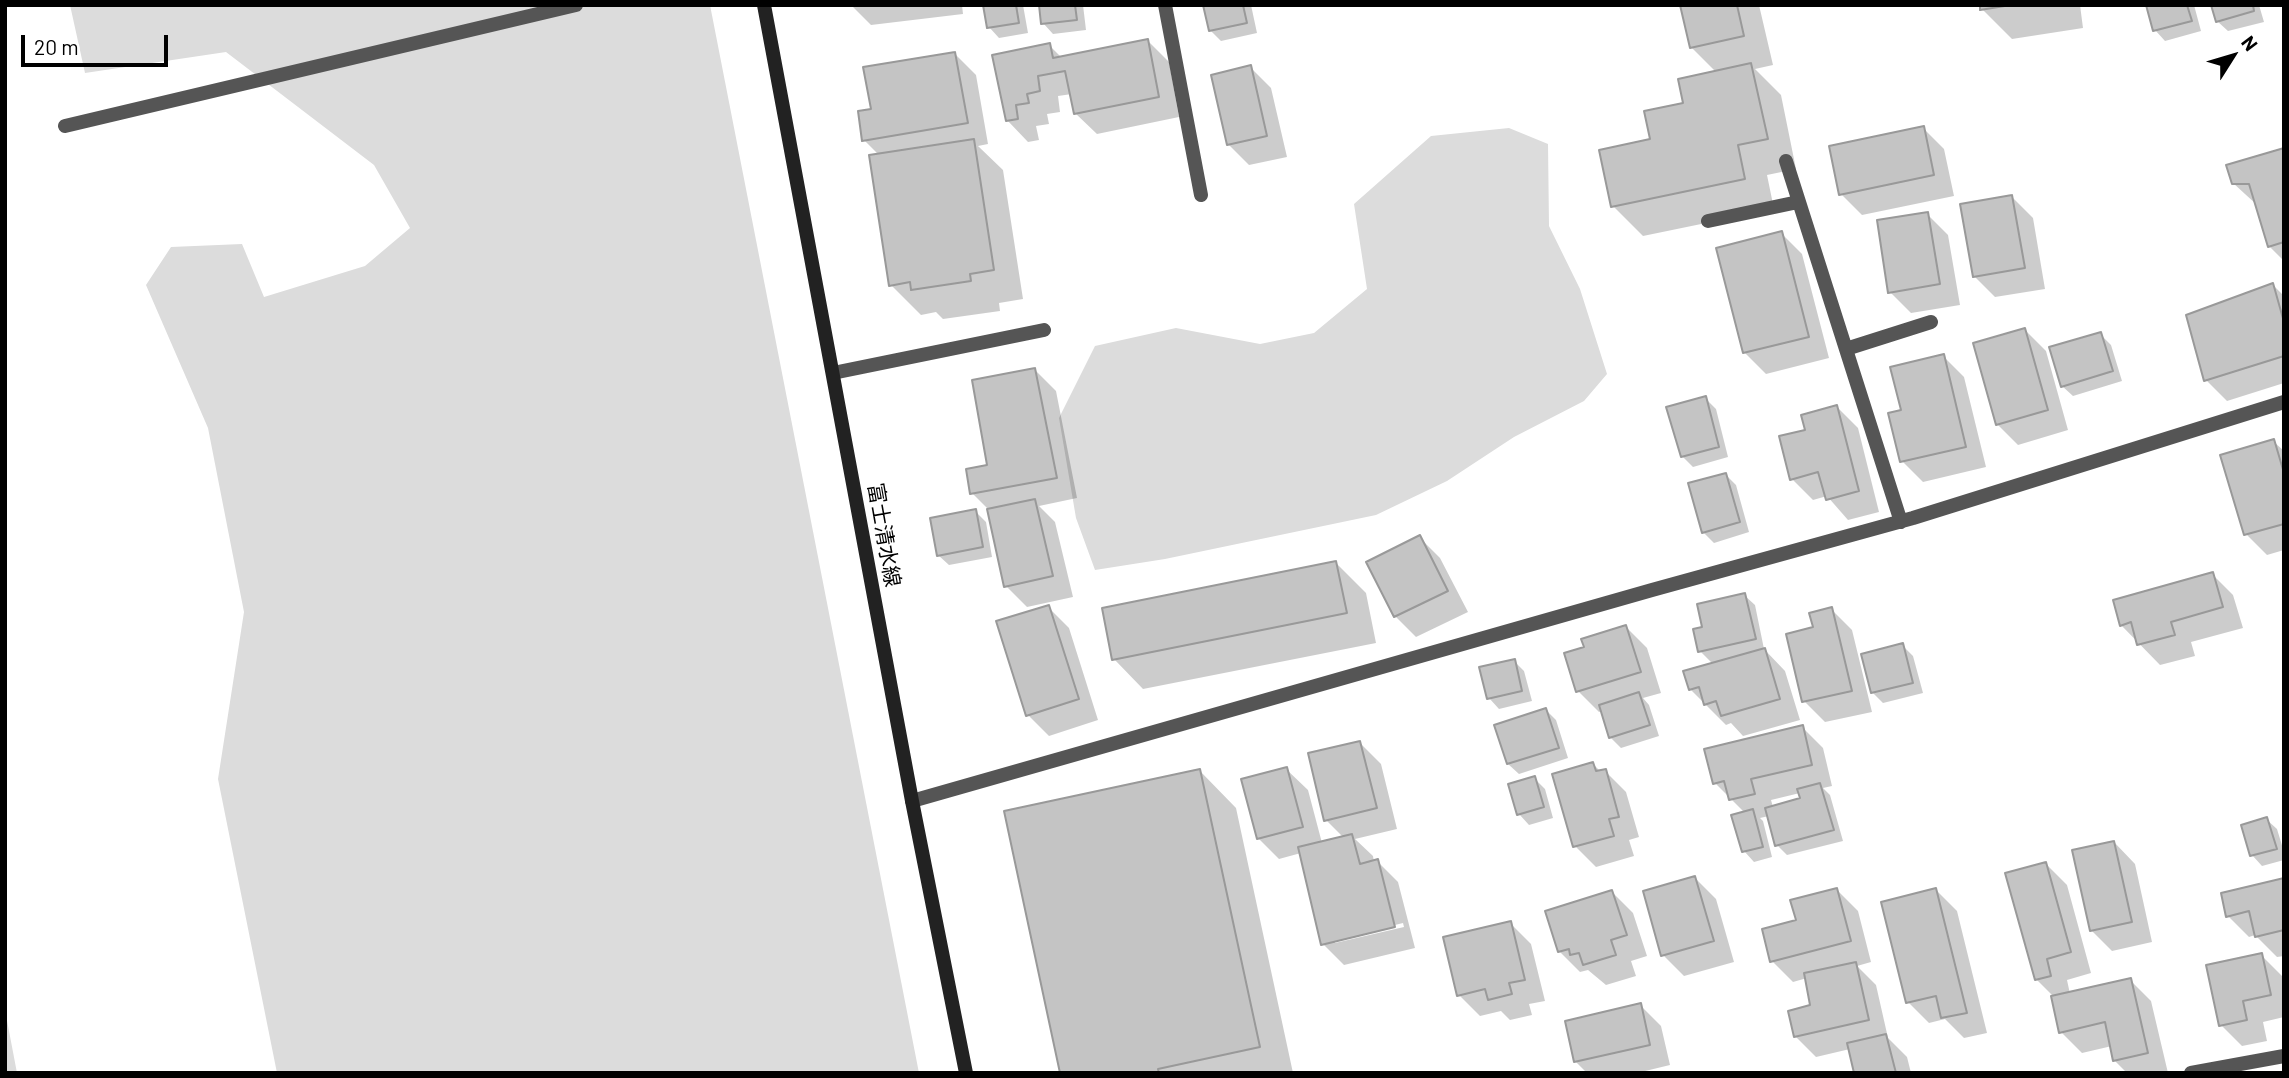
<!DOCTYPE html>
<meta charset="utf-8">
<style>
body{margin:0}
#map{position:relative;width:2289px;height:1078px;overflow:hidden;background:#fff;font-family:Barlow,sans-serif}
canvas{display:block}
.frame{position:absolute;inset:0;border:7px solid #000;pointer-events:none}
.north{position:absolute;left:2198px;top:21px;width:70px;height:70px;-webkit-text-stroke:5px #fff;paint-order:stroke;rotate:53deg;font-size:19px;font-weight:700;line-height:28px;text-align:center;color:#000}
.north::after{content:'';display:block;margin:auto;width:24px;height:32px;background:#000;clip-path:polygon(50% 0,100% 100%,50% 72%,0 100%)}
.scale{position:absolute;left:21px;top:35px;width:147px;height:32px;box-sizing:border-box;border:4px solid #000;border-top:0;padding-left:9px;font-size:21px;line-height:24px;white-space:nowrap;color:#000;-webkit-text-stroke:5px #fff;paint-order:stroke}
</style>
<div id="map">
<canvas width="2289" height="1078"></canvas>
<div class="frame"></div>
<div class="north">N</div>
<div class="scale">20 m</div>
</div>
<script>
const ctx = document.querySelector('canvas').getContext('2d');
ctx.lineJoin = 'round';
function paint(path, color) { ctx.fillStyle = color; ctx.fill(path, 'evenodd'); }
const poly = rows => new Path2D(rows.map(r => 'M' + r).join(''));
function stroke(path, color, width, dash) { ctx.strokeStyle = color; ctx.lineWidth = width; ctx.lineCap = dash ? 'butt' : 'round'; ctx.setLineDash(dash || []); ctx.stroke(path); }
function drawText(font, color, halo, rows, align = 'center') {
  ctx.font = font + ' Barlow,"Noto Sans JP",sans-serif'; ctx.lineWidth = 5; ctx.setLineDash([]); ctx.textBaseline = 'middle'; ctx.strokeStyle = halo; ctx.fillStyle = color; for (const [text, x, y, turn = 0] of rows) {
    ctx.save(); ctx.translate(x, y); ctx.rotate((+turn || 0) * Math.PI / 180); ctx.textAlign = isNaN(turn) ? turn : align; if (halo) ctx.strokeText(text, 0, 0); ctx.fillText(text, 0, 0); ctx.restore();
  }
}
const green = poly([
 [70,5,710,5,919,1073,277,1073,218,779,244,612,208,428,146,285,171,247,242,244,264,297,365,266,410,228,374,165,226,52,85,73],
 [1509,128,1548,144,1549,226,1580,289,1607,374,1584,401,1514,437,1447,481,1376,515,1165,559,1095,570,1076,518,1059,418,1095,346,1176,328,1260,344,1314,333,1367,289,1354,204,1431,136],
 [5,1010,17,1073,5,1073]
]);
const shadow = poly([
 [851,5,962,5,963,14,871,25],
 [985,5,1023,5,1028,33,999,38,989,27],
 [1040,5,1083,5,1086,30,1053,34,1043,23],
 [1205,5,1251,5,1257,33,1221,41,1211,31],
 [1682,5,1759,5,1773,65,1755,69,1781,95,1796,169,1767,175,1774,209,1643,236,1613,206,1652,140,1716,72,1691,47],
 [1981,5,2080,5,2083,28,2012,39,1982,9],
 [2148,5,2194,5,2201,31,2165,41,2155,30],
 [2213,5,2259,5,2264,22,2228,31,2217,21],
 [1148,41,1169,62,1179,117,1097,134,1075,113,1072,94,1058,96,1060,112,1047,114,1049,124,1036,126,1039,140,1028,142,1007,120,1049,45,1062,58],
 [955,54,976,75,988,144,978,146,1003,170,1023,299,999,303,1000,311,943,319,936,312,921,315,891,285,879,155,864,140,873,110],
 [1250,67,1271,88,1287,157,1249,165,1228,144],
 [1923,128,1944,149,1954,196,1862,215,1841,194],
 [2284,150,2284,261,2269,246,2257,205,2233,183],
 [2012,197,2033,218,2045,289,1995,297,1974,276],
 [1927,214,1948,235,1960,305,1911,313,1890,292],
 [1781,233,1802,254,1829,358,1766,374,1745,353],
 [2273,285,2284,296,2284,383,2227,401,2206,380],
 [2025,330,2046,351,2068,430,2018,445,1997,424],
 [2100,334,2111,345,2122,381,2073,396,2062,386],
 [1943,356,1964,377,1986,467,1923,482,1902,461],
 [1035,370,1056,391,1077,498,1039,506,1055,522,1073,597,1027,607,1006,586,989,510,972,493,989,466],
 [1705,398,1716,409,1728,457,1693,467,1682,456],
 [1837,407,1858,428,1879,512,1848,520,1827,496,1813,500,1792,479,1807,431],
 [2273,441,2284,451,2284,550,2267,555,2246,534],
 [1726,475,1736,485,1749,532,1714,543,1703,532],
 [975,511,986,522,992,557,949,565,938,555],
 [1419,537,1440,558,1468,612,1416,637,1395,616,1369,562],
 [1336,563,1366,593,1376,643,1143,689,1114,659],
 [2212,574,2233,595,2243,628,2191,642,2195,656,2160,665,2121,625],
 [1744,595,1755,605,1764,649,1785,671,1800,720,1743,736,1731,723,1726,725,1690,689,1713,664,1700,651,1704,628],
 [1048,607,1069,628,1098,720,1049,736,1028,715],
 [1831,609,1852,630,1872,712,1825,722,1804,701],
 [1626,627,1647,648,1661,693,1643,698,1649,705,1659,736,1621,748,1610,737,1602,711,1599,712,1578,691,1586,649],
 [1902,645,1913,656,1923,693,1883,703,1872,692],
 [1514,661,1524,671,1532,701,1499,709,1489,698],
 [1546,710,1556,720,1568,758,1519,774,1508,764],
 [1802,727,1823,748,1832,786,1823,788,1830,795,1843,841,1787,855,1777,845,1769,816,1760,818,1763,821,1772,857,1754,862,1744,851,1745,813,1715,783],
 [1800,793,1802,799,1773,807,1771,800],
 [1360,743,1381,764,1397,829,1355,839,1373,856,1374,862,1377,861,1398,882,1415,948,1344,965,1323,944,1301,853,1279,859,1258,838,1286,769,1308,790,1322,843,1343,837,1326,820],
 [1403,923,1404,927,1335,943,1335,940],
 [1593,764,1601,772,1605,771,1626,792,1639,837,1629,840,1634,856,1596,867,1575,846],
 [1200,771,1236,808,1293,1073,1062,1073],
 [1534,778,1545,789,1553,818,1529,825,1519,814],
 [2266,819,2277,829,2284,852,2284,860,2262,866,2252,855],
 [2114,842,2135,864,2152,942,2112,951,2091,930],
 [2046,864,2067,885,2091,973,2067,980,2070,994,2130,980,2151,1001,2168,1073,2127,1073,2115,1061,2112,1046,2082,1053,2061,1032,2053,996,2037,980],
 [1695,878,1716,899,1734,962,1684,976,1663,955],
 [2284,880,2284,956,2277,957,2255,935,2249,937,2228,916],
 [1837,890,1858,911,1871,962,1857,966,1876,985,1888,1038,1907,1057,1911,1073,1856,1073,1850,1049,1816,1057,1795,1036,1813,1007,1807,978,1793,982,1772,961,1798,922],
 [1936,890,1957,911,1987,1033,1964,1038,1945,1019,1929,1023,1908,1002],
 [1612,892,1633,913,1647,956,1631,961,1636,976,1606,985,1588,970,1580,972,1559,951],
 [1510,923,1531,944,1545,1001,1529,1004,1532,1015,1510,1020,1501,1011,1480,1016,1459,995],
 [2261,955,2282,976,2284,1017,2263,1022,2267,1041,2242,1046,2221,1025],
 [1640,1005,1661,1026,1670,1065,1637,1073,1587,1073,1575,1061]
]);
const building = poly([
 [983,5,1016,5,1019,23,987,28,983,5],
 [1039,5,1075,5,1077,20,1041,24,1039,5],
 [1203,5,1243,5,1247,23,1209,31,1203,5],
 [1680,5,1737,5,1744,36,1690,48,1680,5],
 [1980,5,2011,5,1980,10,1980,5],
 [2146,5,2187,5,2192,21,2153,31,2146,5],
 [2211,5,2253,5,2254,11,2216,22,2211,5],
 [1148,39,1159,97,1074,114,1065,71,1038,76,1040,91,1027,94,1029,103,1016,105,1018,119,1006,121,992,55,1050,43,1053,58,1148,39],
 [955,52,968,123,862,141,858,111,871,109,863,67,955,52],
 [1751,63,1768,139,1738,145,1745,179,1611,207,1599,150,1650,139,1644,111,1683,103,1678,79,1751,63],
 [1251,65,1267,136,1227,145,1211,75,1251,65],
 [1924,126,1934,175,1839,195,1829,146,1924,126],
 [974,139,994,270,970,274,971,281,911,290,910,282,889,286,869,155,974,139],
 [2284,148,2284,242,2268,247,2249,184,2232,184,2226,165,2284,148],
 [2012,195,2025,268,1973,277,1960,204,2012,195],
 [1928,212,1940,284,1888,293,1877,220,1928,212],
 [1782,231,1809,337,1743,353,1716,248,1782,231],
 [2273,283,2284,322,2284,356,2204,381,2186,315,2273,283],
 [2025,328,2048,410,1996,425,1973,343,2025,328],
 [2101,332,2113,371,2061,387,2049,347,2101,332],
 [1944,354,1966,447,1900,462,1888,413,1901,410,1890,367,1944,354],
 [1035,368,1057,478,970,494,966,469,987,465,972,380,1035,368],
 [1706,396,1719,447,1681,457,1666,407,1706,396],
 [1837,405,1859,491,1826,500,1818,472,1790,480,1779,436,1805,430,1801,415,1837,405],
 [2274,439,2284,473,2284,524,2244,535,2220,455,2274,439],
 [1726,473,1740,522,1702,533,1688,483,1726,473],
 [1035,499,1053,576,1004,587,987,509,1035,499],
 [976,509,983,547,937,556,930,518,976,509],
 [1420,535,1448,591,1394,617,1366,562,1420,535],
 [1336,561,1347,613,1112,660,1102,608,1336,561],
 [2213,572,2223,607,2171,622,2175,635,2137,645,2131,622,2120,626,2113,600,2213,572],
 [1745,593,1756,639,1698,652,1693,629,1702,627,1697,604,1745,593],
 [1049,605,1079,699,1026,716,996,621,1049,605],
 [1832,607,1852,691,1802,702,1786,634,1813,627,1809,613,1832,607],
 [1626,625,1641,672,1576,692,1564,653,1584,647,1581,639,1626,625],
 [1903,643,1913,683,1871,693,1861,654,1903,643],
 [1765,648,1780,699,1721,716,1716,701,1704,705,1699,687,1689,690,1683,671,1765,648],
 [1515,659,1522,691,1487,699,1479,667,1515,659],
 [1639,692,1650,725,1609,738,1599,705,1639,692],
 [1546,708,1559,748,1507,764,1494,725,1546,708],
 [1803,725,1812,765,1751,779,1755,794,1729,800,1724,781,1713,784,1704,749,1803,725],
 [1360,741,1377,808,1324,821,1308,753,1360,741],
 [1593,762,1596,771,1606,769,1619,817,1609,819,1614,836,1573,847,1552,774,1593,762],
 [1287,767,1303,827,1257,839,1241,779,1287,767],
 [1200,769,1260,1047,1158,1069,1159,1073,1060,1073,1004,811,1200,769],
 [1535,776,1544,807,1517,815,1508,784,1535,776],
 [1820,783,1834,830,1775,846,1765,808,1800,798,1797,789,1820,783],
 [1753,809,1763,847,1742,852,1731,815,1753,809],
 [2267,817,2277,849,2250,856,2241,825,2267,817],
 [1352,834,1360,864,1378,859,1395,927,1321,945,1298,847,1352,834],
 [2114,841,2132,922,2090,931,2072,850,2114,841],
 [2046,862,2071,952,2047,959,2051,976,2035,980,2005,873,2046,862],
 [1695,876,1714,941,1661,956,1643,891,1695,876],
 [2284,878,2284,930,2255,937,2249,911,2226,917,2221,893,2284,878],
 [1837,888,1851,941,1770,962,1762,929,1796,920,1790,900,1837,888],
 [1936,888,1967,1013,1941,1018,1936,996,1906,1003,1881,902,1936,888],
 [1612,890,1627,935,1611,940,1616,955,1583,965,1579,953,1570,955,1569,949,1558,952,1545,911,1612,890],
 [1511,921,1525,980,1509,983,1512,994,1488,1000,1485,989,1457,996,1443,937,1511,921],
 [2262,953,2271,995,2243,1001,2247,1020,2219,1026,2206,965,2262,953],
 [1856,962,1869,1020,1794,1037,1788,1011,1810,1005,1804,973,1856,962],
 [2131,978,2148,1053,2113,1061,2105,1022,2059,1033,2051,996,2131,978],
 [1641,1003,1650,1045,1574,1062,1565,1021,1641,1003],
 [1886,1034,1896,1073,1854,1073,1847,1043,1886,1034]
]);
const service = poly([
 [65,126,576,5]
]);
const minor = poly([
 [1165,5,1201,195],
 [1786,161,1901,522],
 [1708,221,1798,202],
 [1846,349,1931,322],
 [833,373,1044,330],
 [912,801,1652,590,1913,518,2284,402],
 [2191,1073,2284,1056]
]);
const secondary = poly([
 [764,5,912,801,966,1073]
]);
const streetNames = [
 ["富士清水線",884,535,80]
];
paint(green, '#dcdcdc');
paint(shadow, '#0003');
paint(building, '#c4c4c4');
stroke(building, '#999', 2);
stroke(service, '#555', 14);
stroke(minor, '#555', 14);
stroke(secondary, '#222', 14);
drawText('21px', '#000', '#fff', streetNames);
</script>
